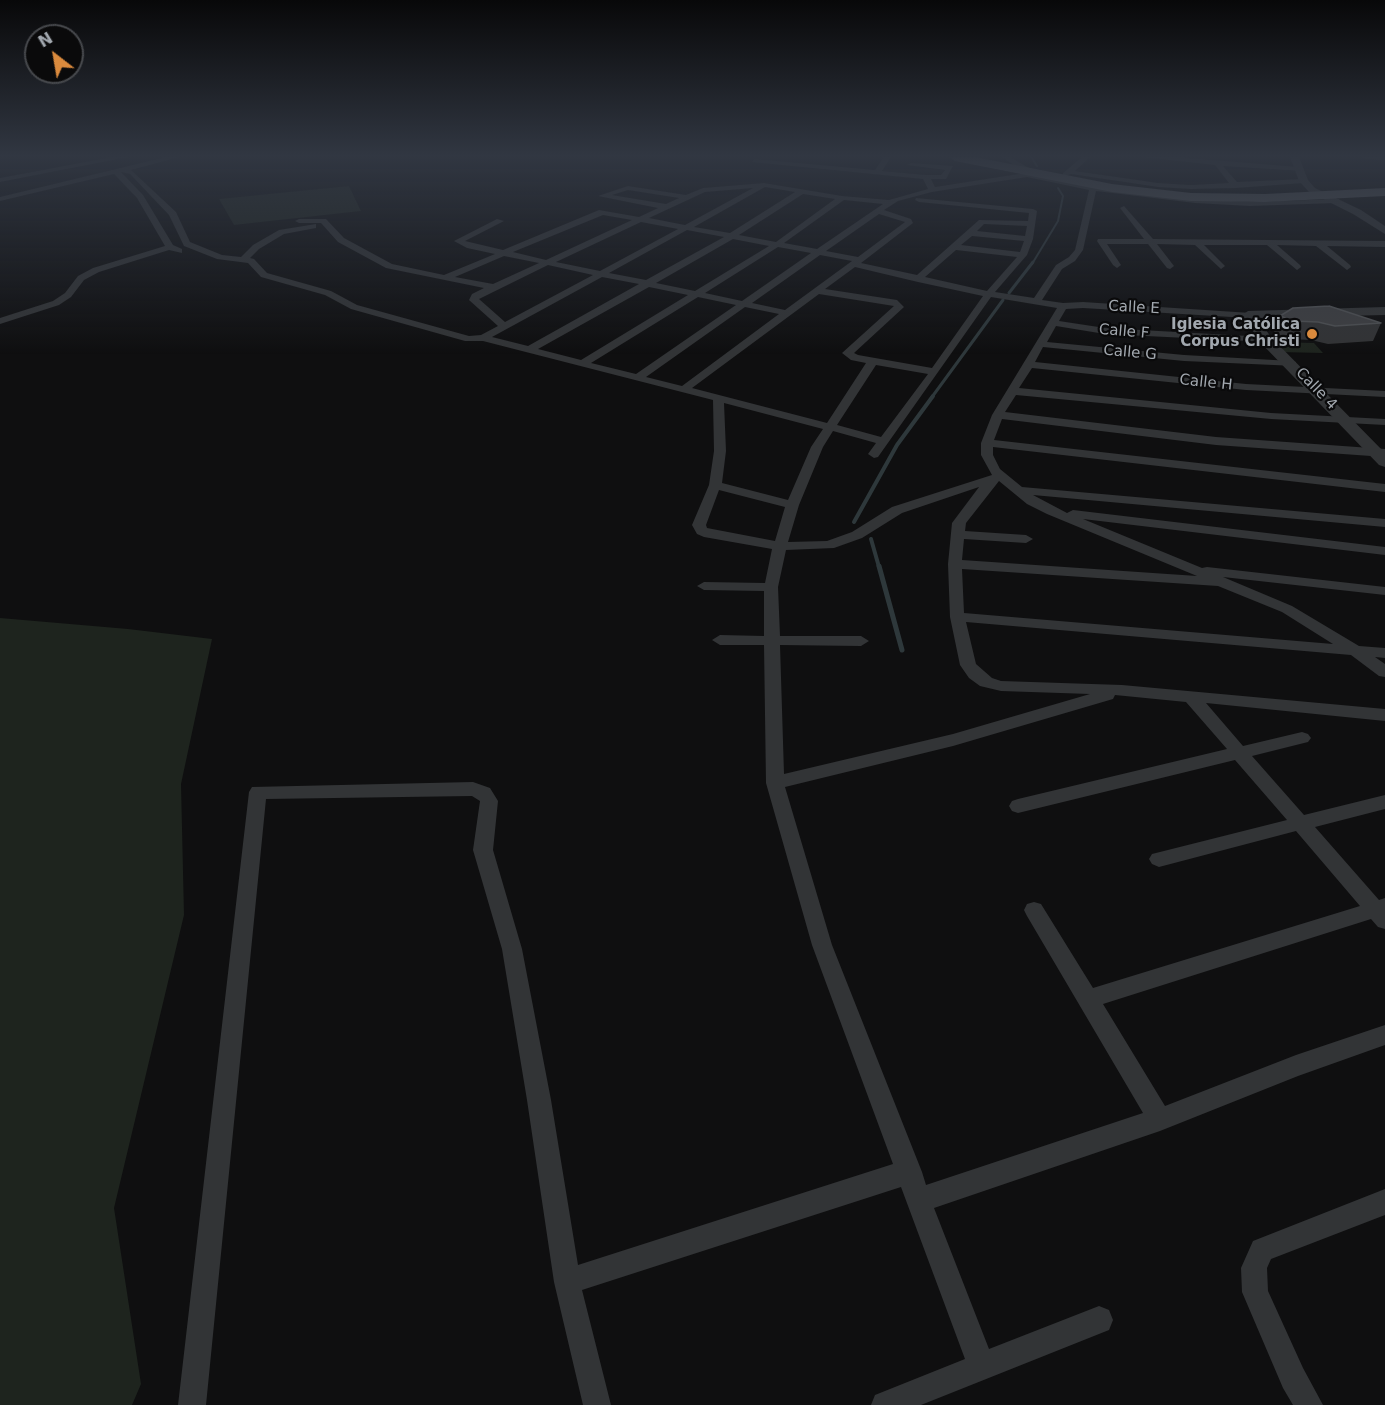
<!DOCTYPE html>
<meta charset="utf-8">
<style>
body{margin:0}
#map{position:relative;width:1385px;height:1405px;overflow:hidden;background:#0f0f10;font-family:"DejaVu Sans",sans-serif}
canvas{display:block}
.north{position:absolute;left:24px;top:24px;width:60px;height:60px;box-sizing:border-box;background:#0a0a0b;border:2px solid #47494d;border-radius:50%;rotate:329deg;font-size:16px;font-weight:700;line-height:24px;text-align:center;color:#a2a8af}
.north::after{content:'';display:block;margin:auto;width:21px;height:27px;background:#da8a3d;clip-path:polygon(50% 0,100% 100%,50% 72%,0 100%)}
</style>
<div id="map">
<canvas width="1385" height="1405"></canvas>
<div class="north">N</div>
</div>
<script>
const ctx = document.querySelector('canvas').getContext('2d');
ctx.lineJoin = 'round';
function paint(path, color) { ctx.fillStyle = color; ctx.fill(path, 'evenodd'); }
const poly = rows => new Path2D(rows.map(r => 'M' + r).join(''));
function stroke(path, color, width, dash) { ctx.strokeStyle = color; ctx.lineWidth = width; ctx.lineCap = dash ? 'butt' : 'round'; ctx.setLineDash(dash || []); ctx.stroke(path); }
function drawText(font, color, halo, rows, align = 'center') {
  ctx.font = font + ' "DejaVu Sans",sans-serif'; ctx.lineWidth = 4.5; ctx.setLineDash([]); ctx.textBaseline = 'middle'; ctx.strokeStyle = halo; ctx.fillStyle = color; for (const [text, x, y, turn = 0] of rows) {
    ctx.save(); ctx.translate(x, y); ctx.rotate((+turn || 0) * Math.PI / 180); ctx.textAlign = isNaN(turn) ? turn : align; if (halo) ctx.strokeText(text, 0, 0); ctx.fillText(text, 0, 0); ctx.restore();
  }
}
const green = poly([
 [349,186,361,211,234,225,219,199],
 [1273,342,1314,343,1323,353,1281,352],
 [0,618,128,629,212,639,181,784,184,915,114,1208,141,1384,132,1405,0,1405]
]);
const streamFar3 = poly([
 [1031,157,1037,166],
 [1032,264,1058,221,1063,196,1058,188]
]);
const streamFar2 = poly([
 [1009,293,1033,262],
 [932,397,1003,300]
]);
const streamFar1 = poly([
 [854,522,897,445,933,396],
 [871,539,879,567]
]);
const stream = poly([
 [879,566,902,650]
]);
const minor = poly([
 [112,157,128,157,0,182,0,178,112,157],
 [166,157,179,157,131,170,176,212,190,242,222,255,241,257,253,245,279,230,316,224,316,228,284,234,259,249,250,258,254,259,267,273,331,291,357,305,469,336,481,335,498,326,469,300,472,294,484,288,386,268,338,242,321,223,299,223,295,221,299,219,326,219,344,238,392,264,444,275,495,254,467,248,454,241,497,219,504,221,465,241,503,250,599,210,639,217,658,208,598,196,628,186,686,195,703,188,764,183,842,196,889,200,928,189,923,179,752,162,754,159,875,170,884,157,891,157,882,171,926,175,941,175,945,170,907,165,911,163,953,166,946,179,931,179,935,187,1025,173,1002,157,1010,157,1034,171,1034,174,1075,184,1195,199,1250,202,1339,199,1340,201,1336,203,1250,206,1195,203,1096,191,1083,250,1075,261,1062,269,1042,300,1063,303,1083,302,1251,313,1253,315,1248,318,1083,308,1066,309,1059,321,1105,328,1266,337,1270,338,1270,342,1105,334,1056,326,1047,342,1184,355,1292,361,1296,362,1296,366,1184,361,1043,347,1035,362,1246,384,1385,391,1385,397,1246,390,1032,368,1019,388,1271,413,1385,419,1385,425,1271,419,1016,395,1005,412,1216,437,1385,449,1385,457,1216,445,1002,419,994,440,1385,484,1385,492,993,447,993,455,1000,469,1022,487,1385,519,1385,527,1033,495,1067,513,1073,510,1385,547,1385,555,1083,519,1202,568,1207,567,1385,587,1385,595,1223,577,1292,606,1359,646,1385,648,1385,658,1375,657,1385,664,1385,677,1379,676,1351,655,966,622,976,664,992,678,1001,681,1122,685,1385,709,1385,721,1206,703,1243,746,1302,732,1308,734,1311,738,1308,742,1252,756,1304,815,1385,795,1385,809,1315,827,1379,900,1385,898,1385,929,1378,927,1371,919,1103,1004,1165,1106,1296,1055,1385,1025,1385,1045,1298,1076,1160,1131,934,1208,989,1349,1099,1306,1109,1310,1113,1320,1109,1330,921,1405,871,1405,875,1395,965,1359,901,1187,582,1290,611,1405,583,1405,554,1282,527,1100,502,949,473,850,480,801,472,796,266,799,206,1405,178,1405,249,792,252,787,473,782,490,788,498,801,493,850,522,949,551,1100,578,1265,893,1164,812,945,766,783,764,645,720,645,712,640,720,635,764,636,764,591,704,590,697,586,704,582,765,583,772,549,704,537,697,534,692,525,709,485,714,451,713,400,483,341,465,341,351,309,325,295,261,277,248,263,217,259,184,246,169,215,130,174,121,172,143,195,173,245,182,249,182,253,169,250,99,272,84,280,71,297,59,305,0,324,0,318,53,301,65,293,78,276,93,268,165,246,137,198,114,174,0,201,0,197,166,157],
 [1027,177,1089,190,1075,250,1069,257,1056,265,1034,298,995,292,1027,255,1033,239,1037,211,1033,209,916,198,915,200,919,202,1029,213,1028,221,979,220,917,275,861,263,913,223,911,219,884,210,898,201,932,192,1027,177],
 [765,187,795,192,730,233,694,227,765,187],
 [753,188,685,225,649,218,705,192,753,188],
 [628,190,679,198,666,204,612,195,628,190],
 [803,194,835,199,776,242,739,235,803,194],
 [844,200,883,204,817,249,784,243,844,200],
 [879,214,905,222,858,257,826,251,879,214],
 [603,215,632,220,546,260,513,252,603,215],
 [641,222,678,229,600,271,556,262,641,222],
 [984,224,1027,226,1025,236,977,231,984,224],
 [687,230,724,237,646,280,609,273,687,230],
 [972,236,1024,241,1020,252,961,245,972,236],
 [733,239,769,246,695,291,656,283,733,239],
 [778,247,811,253,742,301,705,293,778,247],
 [956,250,1017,257,987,291,925,277,956,250],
 [820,255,852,261,785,310,752,303,820,255],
 [504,256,539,263,493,284,455,277,504,256],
 [548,265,593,275,505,322,479,299,548,265],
 [855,267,918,282,983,296,932,368,858,355,854,353,904,307,897,300,825,289,855,267],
 [602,277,639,284,528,346,492,337,602,277],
 [649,287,688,295,581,360,538,349,649,287],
 [819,294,894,306,842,353,851,360,866,363,827,423,692,388,819,294],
 [698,297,736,305,636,374,591,363,698,297],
 [991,297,1057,308,992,415,981,443,981,455,992,475,892,507,852,532,827,541,788,542,799,505,823,447,833,431,876,443,868,454,874,458,878,457,991,297],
 [745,307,779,314,682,386,646,377,745,307],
 [876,365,928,374,881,437,837,425,876,365],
 [724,403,823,429,811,447,788,500,722,483,726,451,724,403],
 [999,481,1027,504,1047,514,1197,576,962,560,964,539,1026,543,1033,539,1026,535,965,531,966,523,999,481],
 [979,487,952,523,948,564,950,617,960,665,969,678,980,686,1001,691,1090,694,953,734,784,774,780,645,861,646,869,641,861,636,780,636,778,587,786,550,834,548,862,538,902,513,979,487],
 [719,490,785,507,775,541,707,528,706,525,719,490],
 [962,569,1218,586,1282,612,1333,644,964,613,962,569],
 [1115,695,1186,702,1227,749,1018,799,1012,801,1009,806,1012,811,1018,813,1235,760,1287,820,1152,854,1149,859,1152,864,1159,867,1296,831,1360,906,1093,988,1041,904,1034,902,1027,904,1024,910,1027,916,1143,1113,926,1185,922,1172,832,945,785,787,953,746,1113,699,1115,695],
 [1082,157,1090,157,1075,171,1158,183,1191,185,1229,183,1215,165,1144,157,1175,157,1298,167,1301,171,1223,166,1237,182,1304,179,1308,181,1304,183,1236,188,1191,189,1158,187,1071,174,1063,177,1063,173,1082,157],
 [1362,157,1385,157,1385,160,1365,159,1362,157],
 [1124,206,1153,239,1385,241,1385,247,1327,246,1350,265,1351,267,1347,270,1316,246,1277,245,1300,265,1301,267,1297,270,1267,245,1204,245,1225,266,1221,269,1195,245,1157,244,1174,266,1170,269,1167,268,1148,244,1107,244,1121,265,1117,268,1113,265,1097,241,1098,239,1144,239,1120,208,1124,206],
 [1385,1189,1385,1215,1271,1259,1267,1268,1268,1291,1303,1368,1323,1405,1293,1405,1283,1388,1242,1292,1241,1268,1253,1241,1385,1189]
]);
const tertiary = poly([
 [1290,157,1299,157,1308,180,1315,188,1361,210,1385,226,1385,234,1353,214,1309,192,1299,181,1290,157],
 [1385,307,1385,315,1257,318,1271,337,1385,453,1385,467,1379,465,1261,343,1242,315,1248,311,1385,307]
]);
const trunk = poly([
 [949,157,975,157,1112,184,1191,193,1265,194,1385,188,1385,196,1265,202,1191,201,1112,192,955,161,949,157]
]);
const wall = poly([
 [1280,316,1381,323,1373,341,1328,344,1311,340,1287,339,1273,334]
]);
const building = poly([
 [1329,306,1381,323,1335,326,1318,322,1294,321,1280,316,1293,308,1329,306]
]);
const markers = [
 [1312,334,6,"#da8a3d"]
];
const farStreetnames = [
 ["Calle E",1134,308,3],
 ["Calle F",1124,332,5],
 ["Calle G",1130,353,5],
 ["Calle H",1206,383,6],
 ["Calle 4",1316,389,46]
];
const farPoinames = [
 ["Iglesia Católica",1300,325],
 ["Corpus Christi",1300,342]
];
paint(green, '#1e241e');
stroke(streamFar3, '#2e383b', 2);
stroke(streamFar2, '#2e383b', 3);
stroke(streamFar1, '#2e383b', 4);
stroke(stream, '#2e383b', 5);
paint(minor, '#323436');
paint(tertiary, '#323436');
paint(trunk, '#55585c');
paint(wall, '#323335');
paint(building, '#3e3f42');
stroke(building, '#4e5053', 1.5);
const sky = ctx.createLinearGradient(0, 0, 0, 354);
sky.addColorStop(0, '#080809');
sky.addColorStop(0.44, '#313742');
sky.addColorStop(1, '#31374200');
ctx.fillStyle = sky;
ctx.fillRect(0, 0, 1385, 354);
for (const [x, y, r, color] of markers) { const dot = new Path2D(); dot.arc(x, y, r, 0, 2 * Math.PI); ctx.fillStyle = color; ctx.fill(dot); stroke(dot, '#0a0a0b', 2); }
drawText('15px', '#a2a8af', '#0a0a0b', farStreetnames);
drawText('bold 15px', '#a2a8af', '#0a0a0b', farPoinames, 'right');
</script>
